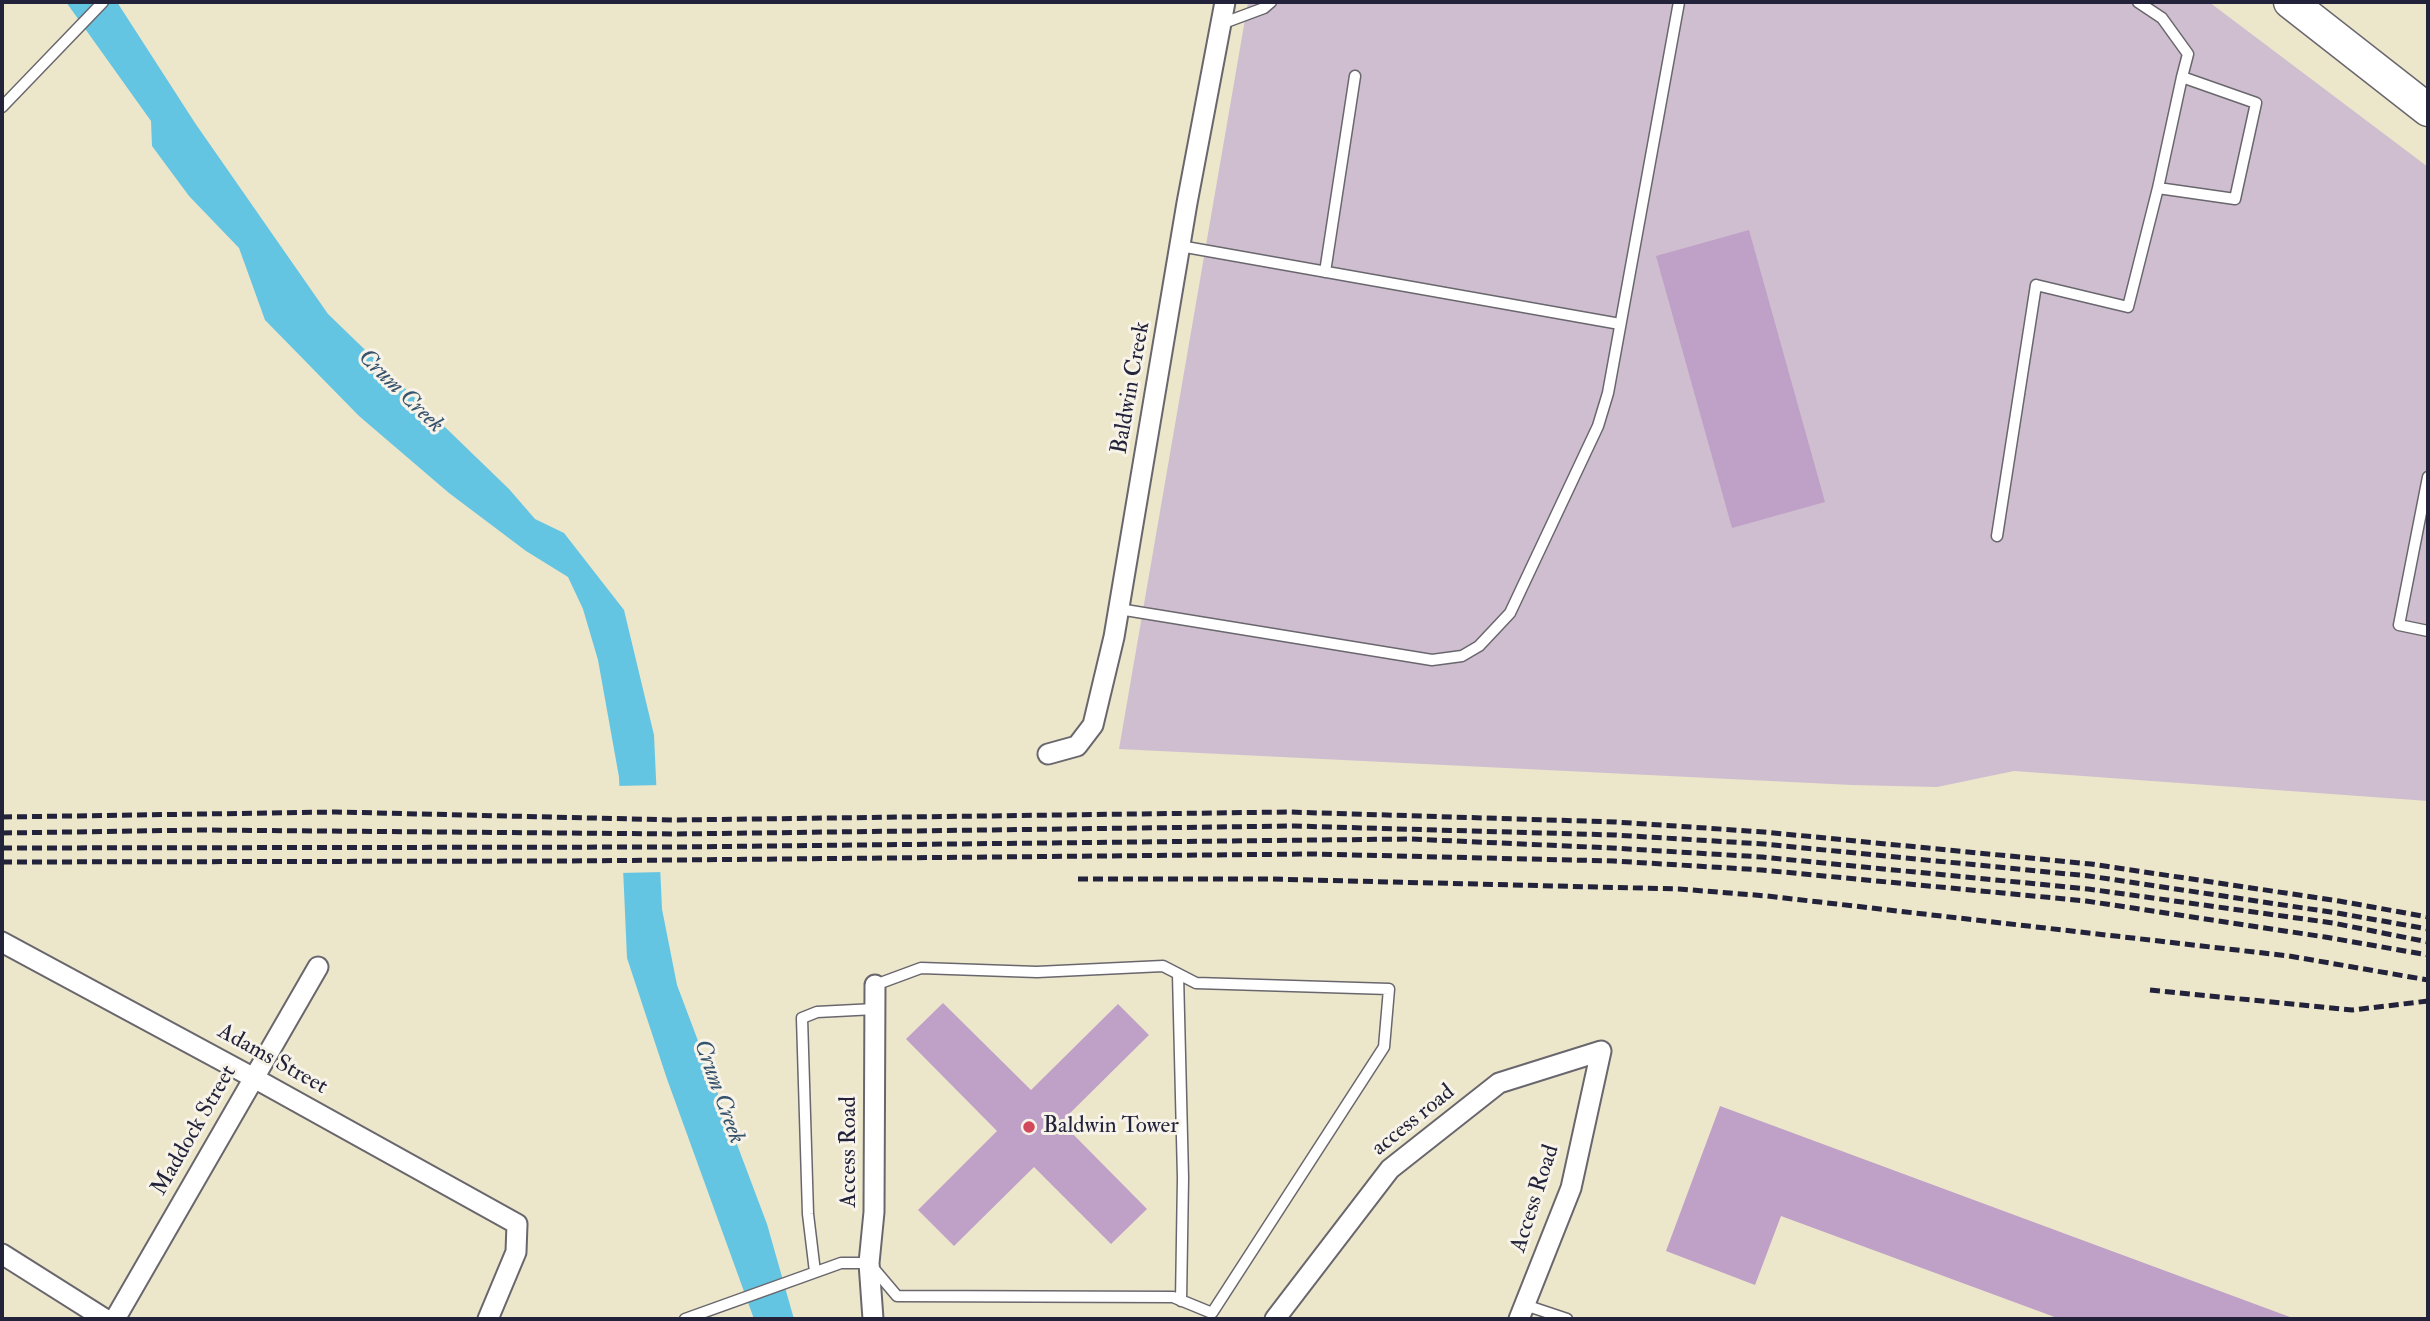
<!DOCTYPE html>
<style>
body{margin:0}
#map{position:relative;width:2430px;height:1321px;overflow:hidden;background:#ece6cb;font-family:"IM FELL Double Pica",serif}
canvas{display:block}
.frame{position:absolute;inset:0;border:4px solid #22223b;pointer-events:none}
</style>
<div id="map">
<canvas width="2430" height="1321"></canvas>
<div class="frame"></div>
</div>
<script>
const ctx = document.querySelector('canvas').getContext('2d');
ctx.lineJoin = 'round';
function paint(path, color) { ctx.fillStyle = color; ctx.fill(path, 'evenodd'); }
const poly = rows => new Path2D(rows.map(r => 'M' + r).join(''));
function stroke(path, color, width, dash) { ctx.strokeStyle = color; ctx.lineWidth = width; ctx.lineCap = dash ? 'butt' : 'round'; ctx.setLineDash(dash || []); ctx.stroke(path); }
function drawText(font, color, halo, rows, align = 'center') {
  ctx.font = font + ' "IM FELL Double Pica",serif'; ctx.lineWidth = 6; ctx.setLineDash([]); ctx.textBaseline = 'middle'; ctx.strokeStyle = halo; ctx.fillStyle = color; for (const [text, x, y, turn = 0] of rows) {
    ctx.save(); ctx.translate(x, y); ctx.rotate((+turn || 0) * Math.PI / 180); ctx.textAlign = isNaN(turn) ? turn : align; if (halo) ctx.strokeText(text, 0, 0); ctx.fillText(text, 0, 0); ctx.restore();
  }
}
const industrial = poly([
 [1248,2,2209,2,2428,167,2428,801,2014,771,1937,787,1852,785,1119,749]
]);
const water = poly([
 [66,2,117,2,195,123,328,314,509,489,535,519,564,533,624,610,654,735,662,909,677,985,767,1224,794,1319,754,1319,667,1079,627,958,619,777,598,660,583,609,568,577,526,551,449,493,359,416,265,320,239,248,189,196,152,146,151,121]
]);
const pier = poly([
 [661,785,664,872,619,873,616,786]
]);
const building = poly([
 [1749,230,1825,502,1732,528,1656,256],
 [943,1003,1031,1090,1118,1004,1149,1035,1061,1122,1147,1209,1111,1244,1034,1167,954,1246,918,1210,997,1131,906,1039],
 [1720,1106,2290,1317,2289,1319,2060,1319,1781,1216,1755,1285,1666,1251]
]);
const service = poly([
 [2138,2,2162,18,2188,54,2182,77,2158,188,2235,199,2256,103,2182,77],
 [1221,24,1264,8,1271,2],
 [2,107,103,2],
 [1180,246,1620,324],
 [1325,272,1355,76],
 [2428,477,2399,625,2428,631],
 [1997,536,2036,285,2128,307,2158,188],
 [1119,609,1432,660,1462,656,1479,646,1495,629,1510,613,1598,426,1608,393,1679,2],
 [1178,974,1183,1178,1181,1301],
 [815,1272,808,1214,802,1018,817,1012,875,1009],
 [1525,1305,1567,1319],
 [685,1319,841,1263,869,1263,897,1296,1173,1297,1212,1313,1384,1047,1389,989,1196,983,1163,966,1037,972,921,968,875,985]
]);
const minor = poly([
 [1048,754,1077,746,1093,725,1114,637,1187,203,1225,2],
 [2,942,254,1078,517,1224,516,1252,488,1319],
 [2,1254,105,1319],
 [115,1319,318,967],
 [873,1319,869,1263,874,1212,875,985],
 [1275,1319,1390,1169,1499,1083,1601,1051,1571,1188,1519,1319]
]);
const primary = poly([
 [2290,2,2428,110]
]);
const rail = poly([
 [2,817,336,812,677,820,1288,812,1616,822,1764,832,2091,864,2339,901,2428,917],
 [2,833,203,830,677,834,1294,826,1615,835,1764,844,2089,876,2337,913,2428,929],
 [2,848,677,847,1410,839,1612,848,1762,857,2088,889,2333,923,2428,942],
 [2,862,568,861,1312,854,1614,861,1762,870,2086,901,2325,937,2428,955],
 [1078,879,1269,879,1679,889,1767,896,2289,956,2428,980],
 [2150,990,2352,1010,2428,1001]
]);
const markers = [
 [1029,1127,7,"#d1495b"]
];
const streetNames = [
 ["Baldwin Creek",1132,388,-80],
 ["Adams Street",272,1060,29],
 ["access road",1414,1121,-39],
 ["Maddock Street",195,1131,-60],
 ["Access Road",850,1152,-90],
 ["Access Road",1536,1199,-72]
];
const poiNames = [
 ["Baldwin Tower",1043,1127]
];
const waterNames = [
 ["Crum Creek",400,392,44],
 ["Crum Creek",718,1092,70]
];
paint(industrial, '#cfbed0');
paint(water, '#64c5e2');
paint(pier, '#ece6cb');
paint(building, '#bfa1c8');
stroke(service, '#69676d', 13);
stroke(minor, '#69676d', 23);
stroke(primary, '#69676d', 35);
stroke(service, '#fff', 10);
stroke(minor, '#fff', 19);
stroke(primary, '#fff', 32);
stroke(rail, '#22223b', 5, [10, 5]);
for (const [x, y, r, color] of markers) { const dot = new Path2D(); dot.arc(x, y, r, 0, 2 * Math.PI); ctx.fillStyle = color; ctx.fill(dot); stroke(dot, '#f7f3e8', 2.5); }
drawText('23px', '#22223b', '#f7f3e8', streetNames);
drawText('23px', '#22223b', '#f7f3e8', poiNames, 'left');
drawText('italic 24px', '#36536d', '#f7f3e8', waterNames);
</script>
